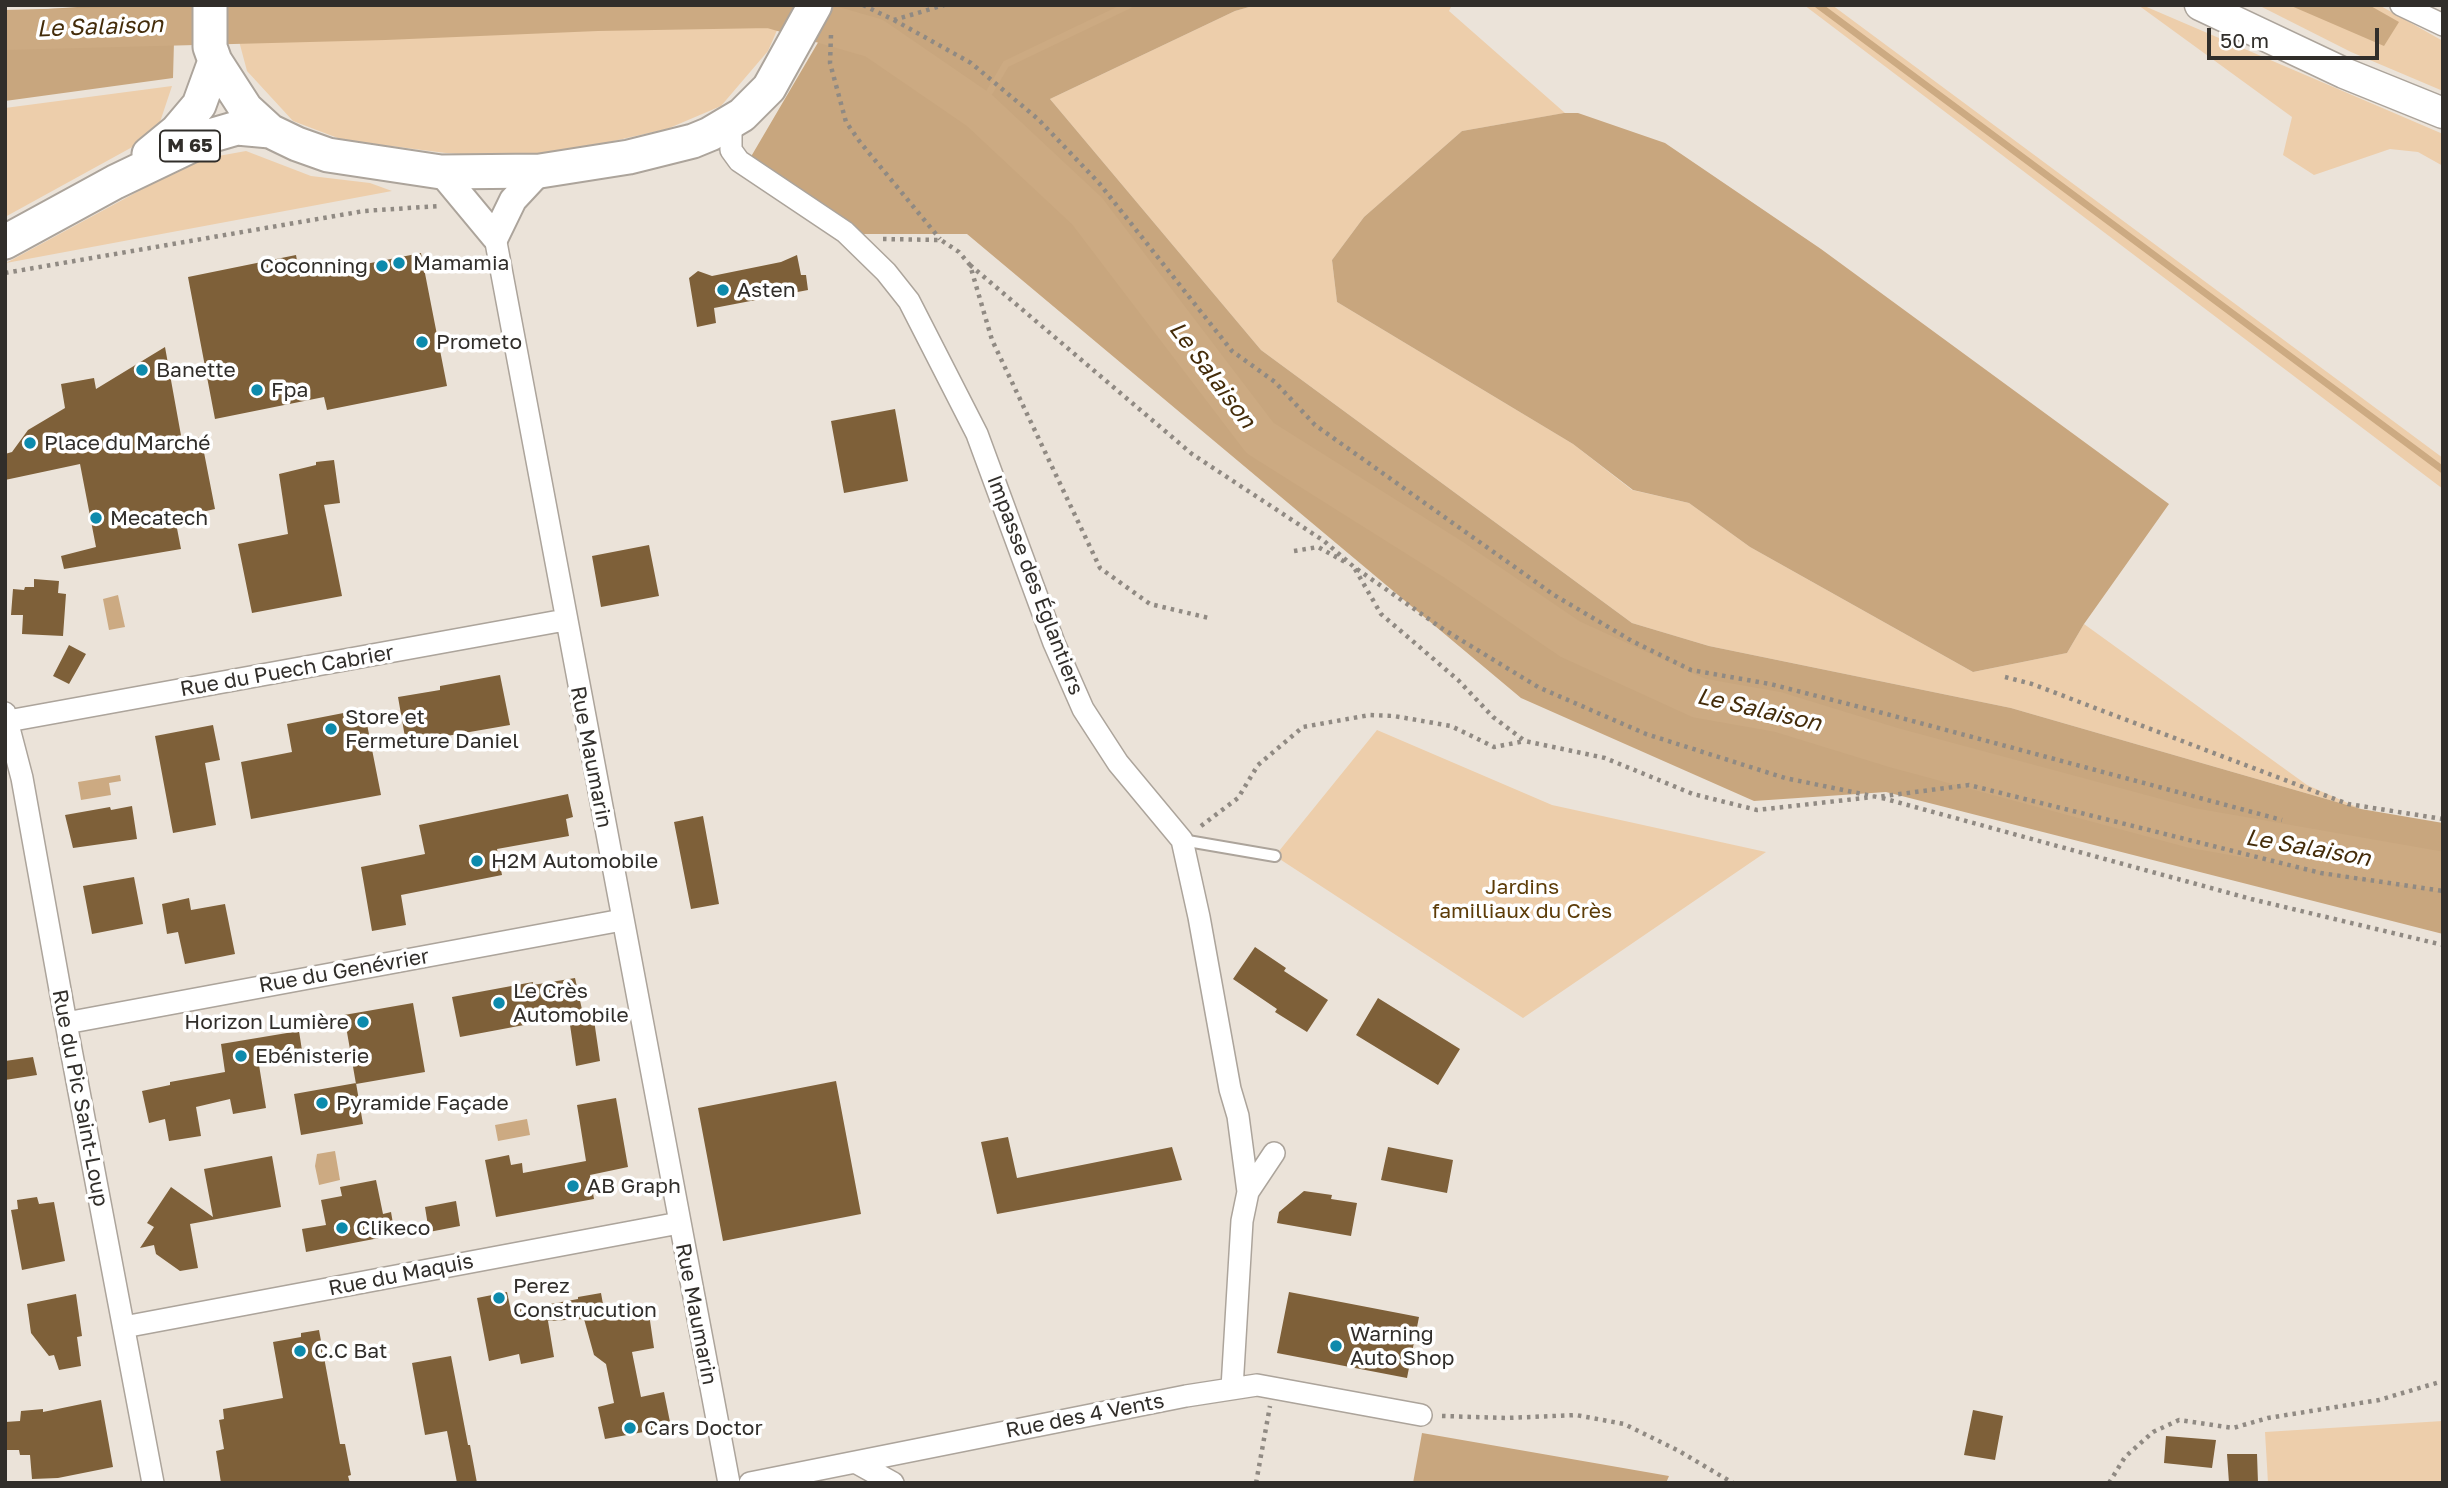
<!DOCTYPE html>
<meta charset="utf-8">
<style>
body{margin:0}
#map{position:relative;width:2448px;height:1488px;overflow:hidden;background:#ebe3d9;font-family:"Golos Text",sans-serif}
canvas{display:block}
.frame{position:absolute;inset:0;border:7px solid #312e2a;pointer-events:none}
.scale{position:absolute;left:2207px;top:28px;width:172px;height:32px;box-sizing:border-box;border:4px solid #312e2a;border-top:0;padding-left:9px;font-size:21px;line-height:24px;white-space:nowrap;color:#312e2a;-webkit-text-stroke:5px #fff;paint-order:stroke}
</style>
<div id="map">
<canvas width="2448" height="1488"></canvas>
<div class="frame"></div>
<div class="scale">50 m</div>
</div>
<script>
const ctx = document.querySelector('canvas').getContext('2d');
ctx.lineJoin = 'round';
function paint(path, color) { ctx.fillStyle = color; ctx.fill(path, 'evenodd'); }
const poly = rows => new Path2D(rows.map(r => 'M' + r).join(''));
function stroke(path, color, width, dash) { ctx.strokeStyle = color; ctx.lineWidth = width; ctx.lineCap = dash ? 'butt' : 'round'; ctx.setLineDash(dash || []); ctx.stroke(path); }
function drawText(font, color, halo, rows, align = 'center') {
  ctx.font = font + ' "Golos Text",sans-serif'; ctx.lineWidth = 7; ctx.setLineDash([]); ctx.textBaseline = 'middle'; ctx.strokeStyle = halo; ctx.fillStyle = color; for (const [text, x, y, turn = 0] of rows) {
    ctx.save(); ctx.translate(x, y); ctx.rotate((+turn || 0) * Math.PI / 180); ctx.textAlign = isNaN(turn) ? turn : align; if (halo) ctx.strokeText(text, 0, 0); ctx.fillText(text, 0, 0); ctx.restore();
  }
}
const green = poly([
 [239,5,788,5,768,51,721,106,667,129,582,148,507,157,446,153,343,140,293,121,247,71,239,41],
 [1256,5,1452,5,1449,11,1565,113,1462,131,1364,217,1332,260,1337,302,1573,444,1632,490,1689,503,1750,547,1973,672,2067,653,2084,624,2307,785,2361,809,2011,708,1709,646,1632,623,1261,350,1050,99,1235,11],
 [1804,5,1832,5,2443,458,2443,489],
 [2138,5,2142,5,2443,134,2443,166,2418,152,2390,149,2314,175,2283,155,2292,117],
 [2258,5,2379,5,2443,41,2443,91,2351,52],
 [172,86,156,134,5,217,5,108],
 [246,151,311,176,370,183,392,191,6,263,196,160],
 [1377,730,1552,805,1766,852,1523,1018,1275,856],
 [2443,1421,2443,1483,2268,1483,2265,1432]
]);
const forest = poly([
 [106,5,175,5,173,78,5,101,5,12],
 [840,5,1256,5,1235,11,1050,99,1261,350,1632,623,1709,646,2011,708,2361,809,2443,823,2443,934,1886,792,1754,801,1521,698,967,234,855,234,749,160],
 [1564,113,1578,113,1665,143,1821,249,2169,504,2084,624,2067,653,1973,672,1750,547,1689,503,1633,490,1573,444,1337,302,1332,260,1364,217,1462,131],
 [1422,1433,1669,1476,1666,1483,1413,1483]
]);
const water = poly([
 [2289,5,2369,5,2399,22,2384,46],
 [118,595,125,627,109,630,103,599],
 [120,775,121,781,109,783,111,795,81,800,78,782],
 [527,1119,530,1135,498,1141,495,1125],
 [335,1151,340,1180,319,1185,315,1166,317,1154]
]);
const stream = poly([
 [1818,5,2443,470],
 [979,110,1006,64,1129,5]
]);
const river = poly([
 [5,30,385,20,597,11,770,8,874,38,979,110,1087,211,1260,438,1454,560,1570,639,1699,698,1778,712,1895,748,2192,828,2443,872]
]);
const building = poly([
 [421,253,447,386,327,410,324,397,215,419,188,277,296,255,300,277],
 [797,255,801,275,806,275,808,290,714,308,716,323,697,327,689,278,698,271,712,276,781,262],
 [165,347,182,441,201,437,215,509,175,518,181,549,64,569,61,556,96,547,80,464,5,480,5,454,12,452,28,430,65,408,61,384,94,378,96,389],
 [895,409,908,481,844,493,831,421],
 [334,460,340,503,324,505,342,596,252,613,238,544,288,534,279,474,316,465,316,462],
 [649,545,659,596,601,607,592,556],
 [34,579,59,581,58,593,66,594,63,636,22,634,23,615,11,615,13,589,24,590,25,587,34,587],
 [69,645,86,654,69,684,53,676],
 [500,675,510,725,406,743,398,697,440,690,440,686],
 [364,709,381,795,251,819,241,762,292,752,287,724],
 [213,725,220,760,205,763,216,825,173,833,155,736],
 [568,794,573,817,566,819,569,836,497,849,502,875,401,895,406,925,372,931,361,867,425,854,419,825],
 [132,806,137,839,73,848,65,815,110,807,111,810],
 [703,816,719,904,691,909,674,822],
 [134,877,143,924,92,934,83,886],
 [189,898,191,910,225,904,235,954,185,964,178,932,167,934,162,904],
 [1255,947,1286,968,1284,971,1328,1000,1307,1032,1275,1012,1277,1009,1233,979],
 [575,978,583,1014,460,1037,452,997,533,982,533,985],
 [1378,998,1460,1049,1438,1085,1356,1035],
 [413,1003,425,1072,356,1084,344,1015],
 [594,1020,600,1061,576,1066,570,1025],
 [299,1031,303,1057,259,1065,266,1108,233,1114,230,1099,196,1107,201,1136,169,1141,165,1119,149,1123,142,1091,170,1085,170,1082,225,1072,221,1044],
 [33,1057,37,1075,5,1080,5,1061],
 [836,1081,861,1214,723,1241,698,1108],
 [356,1083,363,1124,301,1135,294,1094],
 [616,1098,628,1167,590,1175,594,1199,496,1217,485,1160,509,1155,511,1165,522,1163,523,1173,586,1161,577,1105],
 [1008,1137,1017,1178,1172,1147,1182,1180,997,1214,981,1142],
 [1388,1147,1453,1160,1447,1193,1381,1180],
 [272,1156,281,1207,190,1224,198,1268,180,1271,156,1254,154,1245,140,1248,154,1227,147,1223,171,1187,213,1217,204,1169],
 [376,1180,383,1214,391,1212,395,1235,306,1252,302,1229,326,1225,321,1200,342,1196,340,1187],
 [1304,1191,1332,1195,1331,1199,1357,1203,1351,1236,1277,1223,1279,1212],
 [37,1197,39,1204,54,1202,65,1261,22,1270,11,1210,18,1209,17,1200],
 [456,1201,460,1226,429,1232,425,1207],
 [507,1292,511,1311,578,1299,578,1297,601,1293,605,1315,648,1307,654,1348,632,1352,641,1397,664,1392,671,1427,605,1439,598,1407,614,1403,606,1364,594,1355,584,1319,548,1321,554,1357,521,1364,519,1354,489,1361,477,1298],
 [1289,1292,1419,1317,1407,1378,1277,1353],
 [76,1294,82,1336,77,1337,81,1366,59,1370,54,1355,49,1356,31,1333,27,1304],
 [319,1330,340,1444,345,1444,351,1475,348,1476,350,1483,221,1483,216,1451,224,1449,219,1420,224,1419,223,1409,283,1398,273,1342,301,1337,301,1333],
 [451,1356,468,1445,470,1445,477,1483,457,1483,447,1431,425,1435,412,1363],
 [101,1400,113,1467,58,1478,32,1479,30,1455,20,1455,19,1450,5,1450,5,1422,20,1421,21,1411,43,1409,43,1412],
 [1973,1410,2003,1416,1995,1460,1964,1455],
 [2166,1436,2216,1440,2212,1468,2164,1463],
 [2227,1454,2257,1454,2258,1483,2229,1483]
]);
const path = poly([
 [863,5,894,20,944,5],
 [894,20,971,63,1038,119,1099,183,1232,351,1275,382,1315,425,1554,595,1632,641,1691,670,1770,684,1864,708,2282,820],
 [831,35,830,63,846,122,860,142,940,239],
 [883,239,941,240,959,252,970,265,992,340,1100,568,1150,604,1209,618],
 [970,265,1192,454,1324,541,1354,567,1443,629,1538,687,1646,734,1785,778,1877,797,1969,785,2321,873,2443,891],
 [5,273,364,211,439,206],
 [1294,551,1318,547,1345,562],
 [1355,569,1381,614,1458,680,1493,717,1525,741,1605,758,1693,794,1757,810,1873,797],
 [2005,677,2032,684,2348,804,2443,819],
 [1882,798,2251,899,2443,945],
 [1201,826,1238,798,1258,765,1303,727,1370,715,1394,716,1451,726,1494,747,1525,741],
 [1442,1416,1507,1418,1576,1415,1624,1424,1679,1451,1733,1483],
 [1256,1483,1270,1406],
 [2109,1483,2125,1457,2153,1432,2179,1420,2233,1428,2268,1418,2379,1400,2443,1381]
]);
const service = poly([
 [1182,840,1275,856]
]);
const minor = poly([
 [2401,5,2443,25],
 [727,126,731,132,731,150,739,161,845,232,886,272,909,301,977,434,1054,643,1083,709,1118,763,1182,840,1199,917,1230,1089,1238,1116,1248,1192],
 [495,237,729,1483],
 [5,713,22,778,66,1023,153,1483],
 [8,721,565,620],
 [66,1023,622,920],
 [124,1327,679,1223],
 [1232,1388,1242,1221,1248,1192,1274,1153],
 [857,1463,893,1483],
 [750,1483,1186,1396,1257,1385,1421,1415]
]);
const tertiary = poly([
 [441,172,495,237,513,200,540,171]
]);
const secondary = poly([
 [2200,5,2344,73,2443,113]
]);
const primary = poly([
 [210,5,210,47,215,61,246,109,270,131,297,144,328,155,441,172,540,171,629,157,693,141,710,134,742,115,769,88,815,5],
 [149,154,177,131,199,105,215,61],
 [5,242,115,182,213,135,237,128,270,131]
]);
const markers = [
 [399,263,7,"#0d8aac"],
 [382,266,7,"#0d8aac"],
 [723,290,7,"#0d8aac"],
 [422,342,7,"#0d8aac"],
 [142,370,7,"#0d8aac"],
 [257,390,7,"#0d8aac"],
 [30,443,7,"#0d8aac"],
 [96,518,7,"#0d8aac"],
 [331,729,7,"#0d8aac"],
 [477,861,7,"#0d8aac"],
 [499,1003,7,"#0d8aac"],
 [363,1022,7,"#0d8aac"],
 [241,1056,7,"#0d8aac"],
 [322,1103,7,"#0d8aac"],
 [573,1186,7,"#0d8aac"],
 [342,1228,7,"#0d8aac"],
 [499,1298,7,"#0d8aac"],
 [1336,1346,7,"#0d8aac"],
 [300,1351,7,"#0d8aac"],
 [630,1428,7,"#0d8aac"]
];
const shields = [
 [190,146,60]
];
const shieldNames = [
 ["M 65",190,146]
];
const poiNames = [
 ["Mamamia",413,263],
 ["Coconning",368,266,"right"],
 ["Asten",737,290],
 ["Prometo",436,342],
 ["Banette",156,370],
 ["Fpa",271,390],
 ["Place du Marché",44,443],
 ["Mecatech",110,518],
 ["Store et",345,717],
 ["Fermeture Daniel",345,741],
 ["H2M Automobile",491,861],
 ["Le Crès",513,991],
 ["Automobile",513,1015],
 ["Horizon Lumière",349,1022,"right"],
 ["Ebénisterie",255,1056],
 ["Pyramide Façade",336,1103],
 ["AB Graph",587,1186],
 ["Clikeco",356,1228],
 ["Perez",513,1286],
 ["Construcution",513,1310],
 ["Warning",1350,1334],
 ["Auto Shop",1350,1358],
 ["C.C Bat",314,1351],
 ["Cars Doctor",644,1428]
];
const streetNames = [
 ["Impasse des Églantiers",1035,585,69],
 ["Rue du Puech Cabrier",287,671,-10],
 ["Rue Maumarin",591,757,79],
 ["Rue du Genévrier",344,971,-10],
 ["Rue du Pic Saint-Loup",80,1098,79],
 ["Rue du Maquis",401,1275,-11],
 ["Rue Maumarin",696,1314,79],
 ["Rue des 4 Vents",1085,1416,-11]
];
const parkNames = [
 ["Jardins",1522,887],
 ["familliaux du Crès",1522,911]
];
const waterNames = [
 ["Le Salaison",100,27,-2],
 ["Le Salaison",1212,375,53],
 ["Le Salaison",1759,710,13],
 ["Le Salaison",2308,848,10]
];
paint(green, '#edceab');
paint(forest, '#c8a67e');
paint(water, '#ccaa82');
stroke(stream, '#ccaa82', 7);
stroke(river, '#ccaa82', 40);
paint(building, '#7e6039');
stroke(service, '#aca49b', 14);
stroke(minor, '#aca49b', 24);
stroke(tertiary, '#aca49b', 30);
stroke(secondary, '#aca49b', 33);
stroke(primary, '#aca49b', 37);
stroke(path, '#908a83', 4.5, [3.5, 5]);
stroke(service, '#fff', 10);
stroke(minor, '#fff', 21);
stroke(tertiary, '#fff', 26);
stroke(secondary, '#fff', 30);
stroke(primary, '#fff', 33);
for (const [x, y, r, color] of markers) { const dot = new Path2D(); dot.arc(x, y, r, 0, 2 * Math.PI); ctx.fillStyle = color; ctx.fill(dot); stroke(dot, '#fff', 2.5); }
for (const [x, y, w] of shields) { const box = new Path2D(); box.roundRect(x - w / 2, y - 15.5, w, 31, 5); ctx.fillStyle = '#fff'; ctx.fill(box); stroke(box, '#312e2a', 2); }
drawText('bold 19px', '#312e2a', null, shieldNames);
drawText('21px', '#312e2a', '#fff', poiNames, 'left');
drawText('21px', '#312e2a', '#fff', streetNames);
drawText('21px', '#5d3c08', '#fff', parkNames);
drawText('italic 23px', '#442c0a', '#fff', waterNames);
</script>
